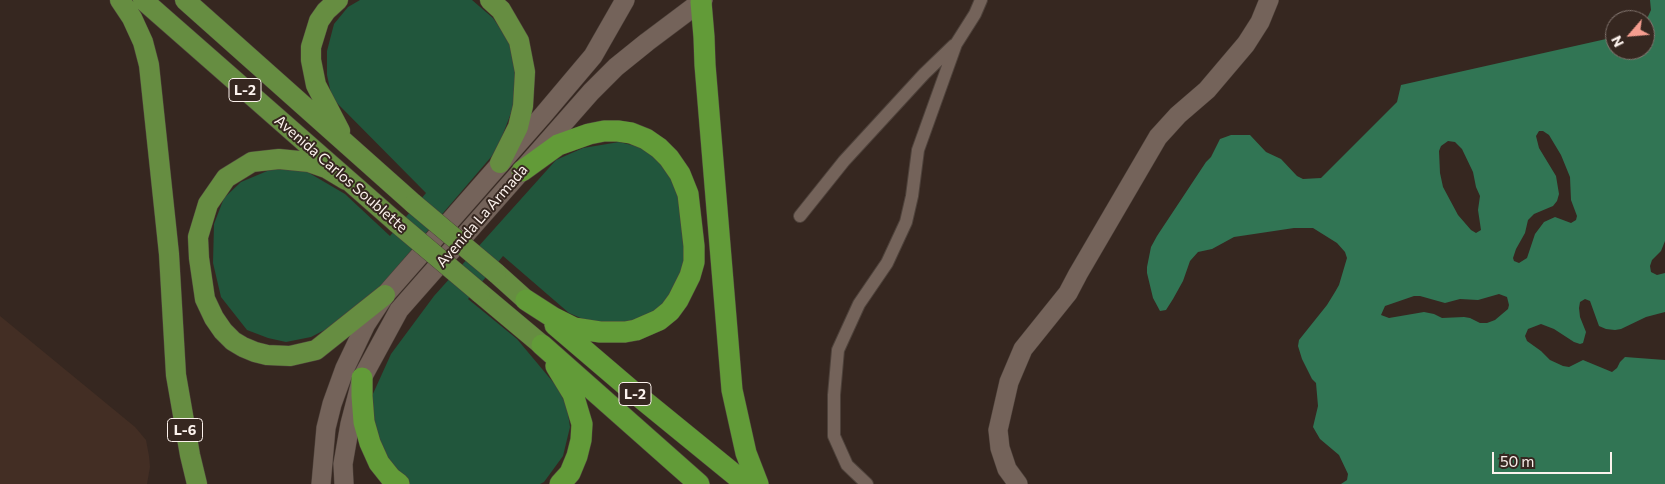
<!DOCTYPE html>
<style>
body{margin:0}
#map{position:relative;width:1665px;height:484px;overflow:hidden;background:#362720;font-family:Commissioner,sans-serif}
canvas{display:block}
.north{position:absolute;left:1605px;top:10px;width:50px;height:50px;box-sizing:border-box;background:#362720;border:1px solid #857872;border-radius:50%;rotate:243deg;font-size:14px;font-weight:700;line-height:20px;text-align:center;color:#fcf2ed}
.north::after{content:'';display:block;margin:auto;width:18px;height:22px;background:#f59d8f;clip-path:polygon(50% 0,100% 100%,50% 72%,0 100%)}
.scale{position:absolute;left:1492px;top:452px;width:120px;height:22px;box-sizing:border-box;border:2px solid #fcf2ed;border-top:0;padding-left:6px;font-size:15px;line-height:18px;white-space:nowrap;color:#fcf2ed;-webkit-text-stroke:4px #362720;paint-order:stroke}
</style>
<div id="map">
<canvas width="1665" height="484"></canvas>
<div class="north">N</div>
<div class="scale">50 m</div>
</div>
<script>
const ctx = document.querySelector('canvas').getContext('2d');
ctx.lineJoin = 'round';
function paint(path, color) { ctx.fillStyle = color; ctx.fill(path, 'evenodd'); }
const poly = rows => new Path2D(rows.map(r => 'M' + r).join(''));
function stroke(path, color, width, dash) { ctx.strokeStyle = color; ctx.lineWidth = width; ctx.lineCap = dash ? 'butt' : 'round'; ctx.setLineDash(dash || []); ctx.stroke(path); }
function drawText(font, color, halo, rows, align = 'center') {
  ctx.font = font + ' Commissioner,sans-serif'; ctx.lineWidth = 4; ctx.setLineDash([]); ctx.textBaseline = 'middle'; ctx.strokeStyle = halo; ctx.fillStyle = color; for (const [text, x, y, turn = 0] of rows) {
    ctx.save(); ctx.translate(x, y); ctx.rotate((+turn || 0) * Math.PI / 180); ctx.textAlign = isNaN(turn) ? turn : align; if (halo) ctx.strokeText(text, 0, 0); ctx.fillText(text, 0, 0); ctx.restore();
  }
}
const built = poly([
 [0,316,135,427,146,440,149,456,150,467,147,484,0,484]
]);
const green = poly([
 [360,0,472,0,493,18,516,52,517,97,497,150,378,289,344,320,311,337,286,342,268,338,247,330,221,297,213,263,214,224,224,198,241,182,272,169,304,170,345,194,390,236,426,193,332,98,327,75,327,51,334,24,348,7],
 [619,142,644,148,664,164,681,190,687,244,683,270,670,302,647,319,622,323,590,322,569,313,503,256,468,299,517,339,558,388,567,407,570,427,563,456,544,482,540,484,405,484,379,457,369,425,372,396,391,354,434,296,556,160,583,148]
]);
const forest = poly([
 [1650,0,1665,0,1665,241,1661,251,1652,260,1650,266,1651,272,1657,275,1665,273,1665,312,1646,317,1621,329,1615,330,1606,329,1599,326,1590,301,1585,299,1580,302,1579,308,1580,317,1586,332,1583,343,1580,344,1574,342,1554,329,1541,324,1528,329,1525,336,1527,341,1541,351,1550,360,1563,366,1569,367,1583,360,1612,372,1617,368,1620,362,1625,357,1665,360,1665,484,1341,484,1347,480,1348,474,1339,455,1320,439,1313,427,1318,406,1316,383,1312,379,1302,359,1298,346,1299,340,1327,305,1335,292,1339,285,1347,258,1345,252,1337,243,1313,228,1294,228,1234,237,1212,249,1198,252,1190,261,1183,281,1173,299,1166,310,1160,311,1153,298,1147,273,1147,267,1151,247,1157,236,1206,162,1211,157,1220,139,1231,135,1250,135,1266,152,1281,159,1297,176,1303,179,1321,178,1397,102,1401,85,1615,37,1615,50,1645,50,1645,23,1651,10],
 [1539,131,1543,131,1549,135,1561,155,1570,177,1571,200,1577,216,1576,220,1571,223,1555,217,1544,222,1535,234,1527,258,1519,263,1514,261,1513,258,1516,249,1525,233,1528,220,1534,214,1553,206,1557,201,1559,194,1556,176,1539,148,1536,136],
 [1448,141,1455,142,1462,149,1473,172,1476,187,1480,196,1478,210,1481,230,1476,233,1471,230,1458,215,1443,187,1440,173,1439,151,1441,146],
 [1499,294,1507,297,1509,305,1508,309,1495,320,1487,323,1480,323,1470,318,1464,317,1442,318,1434,314,1424,312,1389,318,1381,315,1385,306,1414,296,1420,296,1445,303,1460,299,1478,300]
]);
const minor = poly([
 [800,216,844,161,924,74,954,45],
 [867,484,847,465,834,436,834,395,838,350,859,304,887,263,906,222,912,196,918,150,956,44,975,14,981,0]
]);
const secondary = poly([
 [321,484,326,428,332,404,345,368,366,324,385,295,544,114,593,56,625,0],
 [344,484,343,464,350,424,362,378,399,310,591,92,616,67,647,42,703,0],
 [1018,484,1007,469,1000,448,998,430,1009,382,1023,349,1068,293,1078,274,1158,137,1178,115,1207,90,1246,44,1260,22,1269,0]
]);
const primary = poly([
 [120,0,132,18,143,42,149,65,169,254,176,375,190,455,197,484],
 [143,0,397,223],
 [185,0,414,204],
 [338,0,326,11,319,21,311,47,311,60,316,85,340,131],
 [490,0,501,10,519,41,525,72,523,106,518,127,500,163],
 [346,180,326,168,309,162,279,159,252,162,226,178,208,204,198,237,199,258,205,299,214,318,223,331,233,341,243,347,255,352,267,355,290,356,316,350,385,295],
 [496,273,526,300],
 [480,293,542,345]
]);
const trunk = poly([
 [701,2,704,37,705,65,732,390,746,453,758,484],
 [522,171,558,145,589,134,604,131,618,131,631,133,646,139,659,148,669,158,680,174,688,194,694,246,694,262,690,276,678,300,670,311,659,320,636,330,625,332,600,332,574,328,554,318,526,300],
 [555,325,637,395,746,484],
 [542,345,699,484],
 [556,366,573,394,582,424,581,440,577,456,570,473,560,484],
 [362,378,362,396,364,422,370,443,379,463,391,478,399,484]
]);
const primaryBridge = poly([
 [414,204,496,273],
 [397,223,480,293]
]);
const shields = [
 [245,90,32],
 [635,394,32],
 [185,430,35]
];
const shieldNames = [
 ["L-2",245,90],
 ["L-2",635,394],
 ["L-6",185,430]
];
const streetNames = [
 ["Avenida Carlos Soublette",341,174,41],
 ["Avenida La Armada",482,216,-49]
];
paint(built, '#432e24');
paint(green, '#21563c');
paint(forest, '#317554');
stroke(minor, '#4e423b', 14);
stroke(secondary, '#4e423b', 20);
stroke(primary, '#4e423b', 21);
stroke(trunk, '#4e423b', 22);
stroke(minor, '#74635a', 12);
stroke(secondary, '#74635a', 19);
stroke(primary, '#668d41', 20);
stroke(trunk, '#629b38', 21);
stroke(primaryBridge, '#4e423b', 21, []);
stroke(primaryBridge, '#668d41', 20);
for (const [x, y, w] of shields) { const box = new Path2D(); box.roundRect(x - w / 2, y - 11.5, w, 23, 4); ctx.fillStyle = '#362720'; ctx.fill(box); stroke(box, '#fcf2ed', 1); }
drawText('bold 14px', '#fcf2ed', null, shieldNames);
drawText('15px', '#fcf2ed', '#362720', streetNames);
</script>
